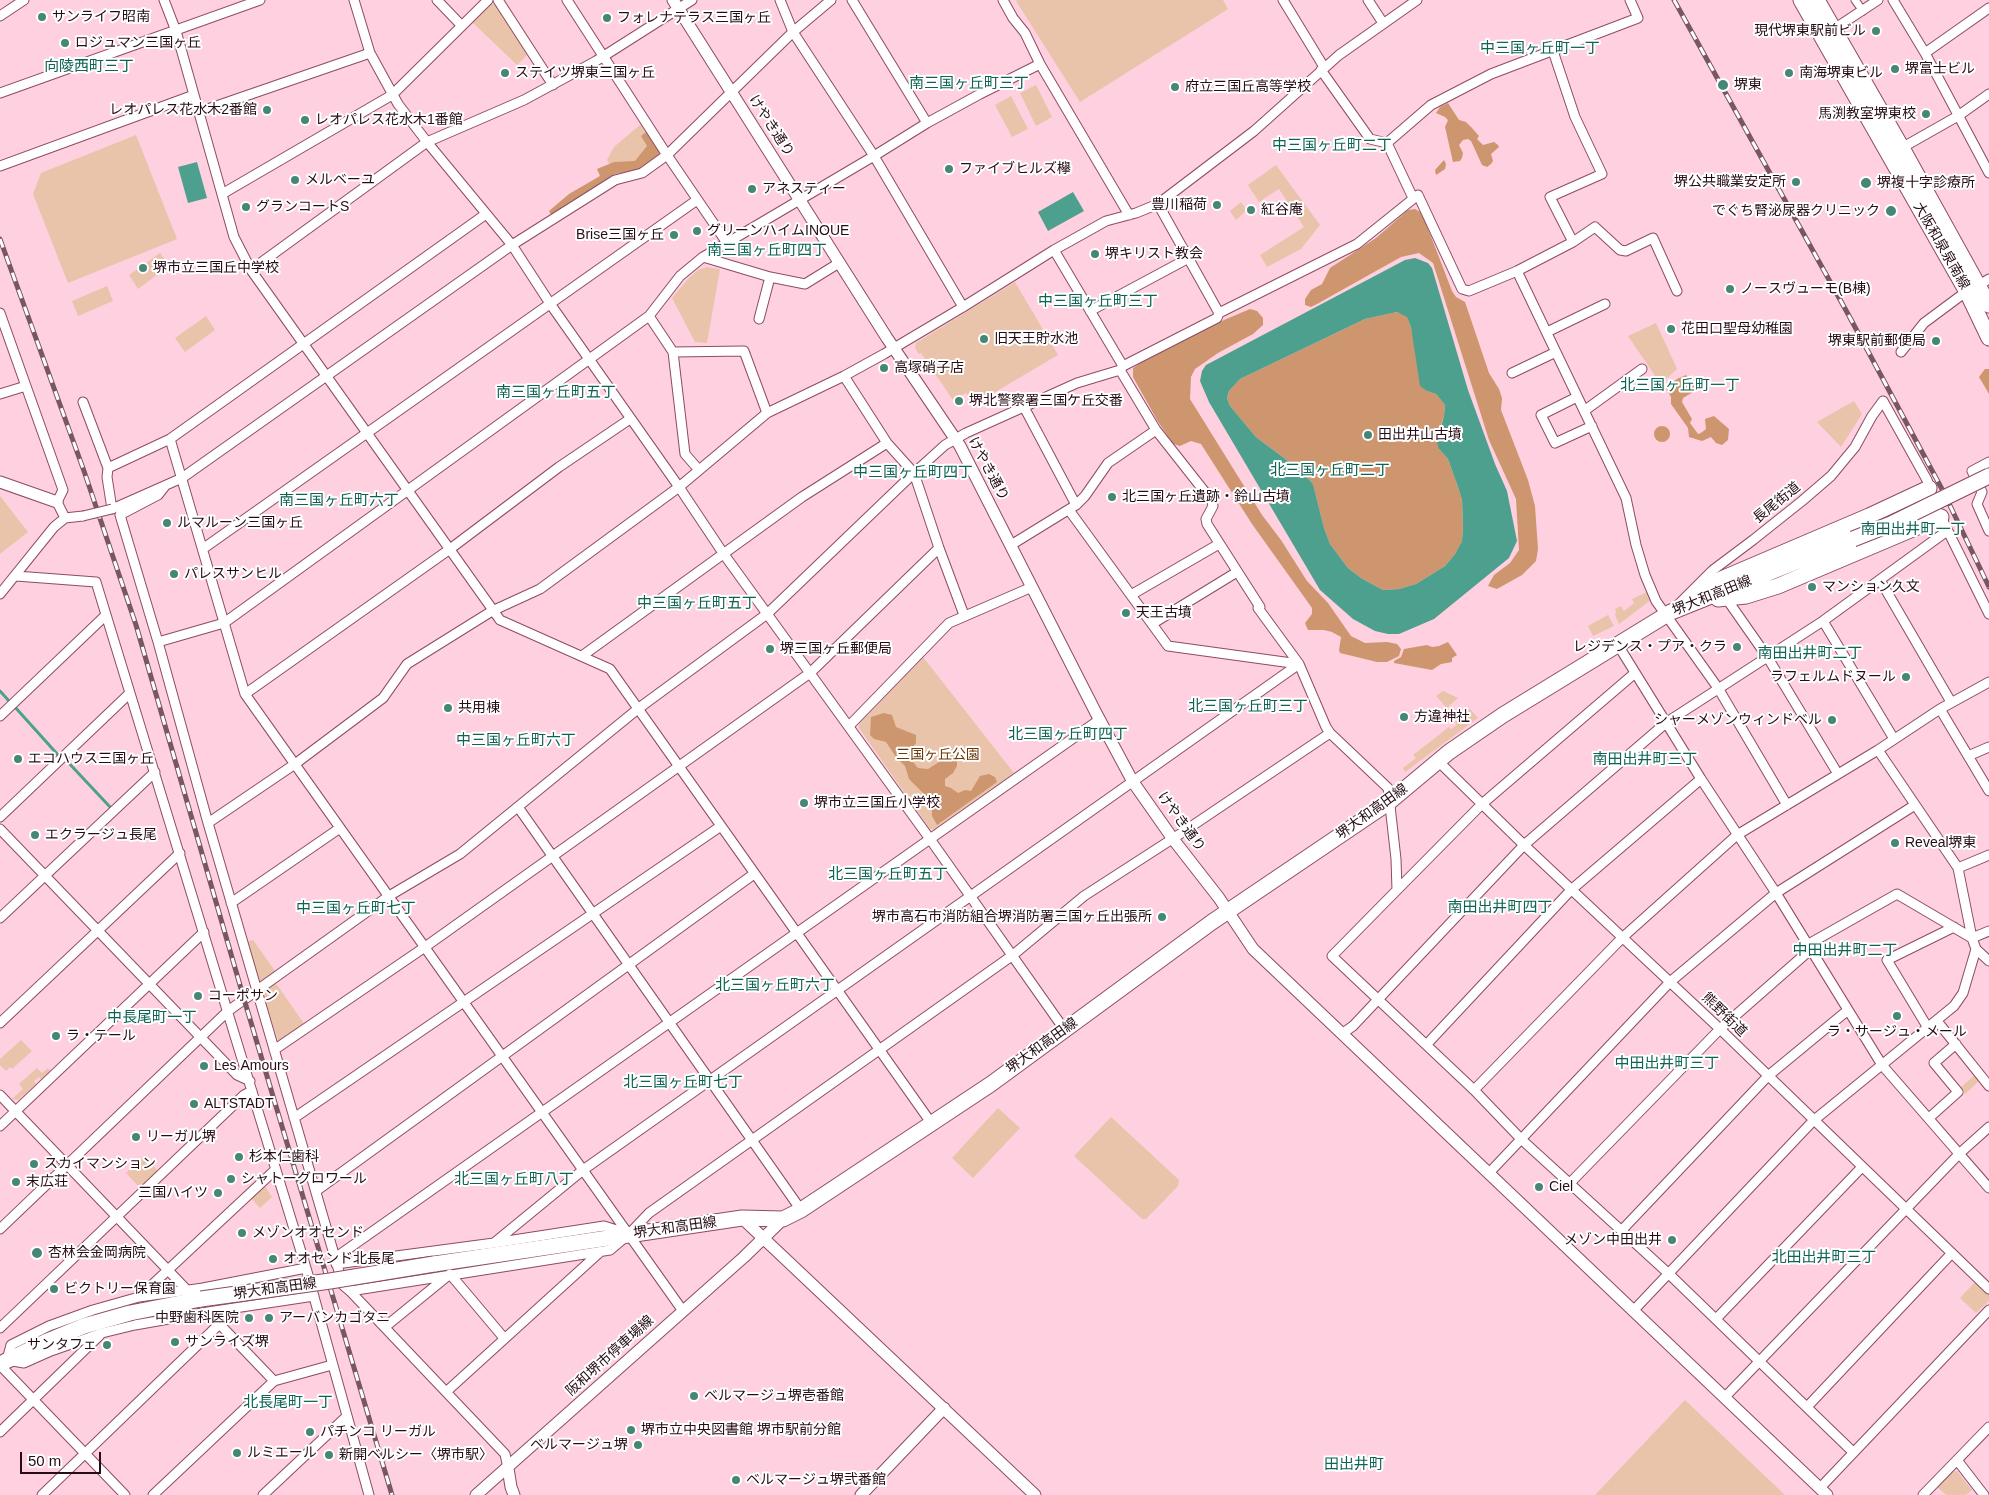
<!DOCTYPE html>
<meta charset="utf-8">
<style>
body{margin:0}
#map{position:relative;width:1989px;height:1495px;overflow:hidden;background:#ffd0df;font-family:Helvetica,sans-serif}
canvas{display:block}
.scale{position:absolute;left:20px;top:1452px;width:81px;height:22px;box-sizing:border-box;border:2px solid #260c17;border-top:0;padding-left:6px;font-size:15px;line-height:18px;white-space:nowrap;color:#260c17;-webkit-text-stroke:4px #fff;paint-order:stroke}
</style>
<div id="map">
<canvas width="1989" height="1495"></canvas>
<div class="scale">50 m</div>
</div>
<script>
const ctx = document.querySelector('canvas').getContext('2d');
ctx.lineJoin = 'round';
function paint(path, color) { ctx.fillStyle = color; ctx.fill(path, 'evenodd'); }
const poly = rows => new Path2D(rows.map(r => 'M' + r).join(''));
function stroke(path, color, width, dash) { ctx.strokeStyle = color; ctx.lineWidth = width; ctx.lineCap = dash ? 'butt' : 'round'; ctx.setLineDash(dash || []); ctx.stroke(path); }
function drawText(font, color, halo, rows, align = 'center') {
  ctx.font = font + ' Helvetica,"Noto Sans JP",sans-serif'; ctx.lineWidth = 4; ctx.setLineDash([]); ctx.textBaseline = 'middle'; ctx.strokeStyle = halo; ctx.fillStyle = color; for (const [text, x, y, turn = 0] of rows) {
    ctx.save(); ctx.translate(x, y); ctx.rotate((+turn || 0) * Math.PI / 180); ctx.textAlign = isNaN(turn) ? turn : align; if (halo) ctx.strokeText(text, 0, 0); ctx.fillText(text, 0, 0); ctx.restore();
  }
}
const green = poly([
 [1018,0,1223,0,1228,9,1080,102,1016,1],
 [490,4,495,4,528,54,517,65,472,22],
 [1036,85,1052,117,1036,126,1020,93],
 [1011,96,1028,129,1012,137,995,105],
 [641,124,659,151,615,174,607,160,614,147],
 [136,135,177,239,68,283,33,194,41,173],
 [1276,165,1320,225,1301,249,1267,267,1260,255,1304,227,1279,189,1259,202,1248,185],
 [1241,202,1247,210,1236,220,1230,211],
 [160,253,169,266,138,289,129,275],
 [707,267,720,269,707,343,695,342,672,298,687,280,698,270],
 [1015,282,1058,355,973,405,966,393,953,400,921,353,919,354,915,348,916,343],
 [107,286,113,301,78,316,72,301],
 [206,316,215,330,185,352,175,338],
 [1656,323,1677,369,1664,381,1656,377,1628,336],
 [1854,401,1862,414,1841,447,1817,422],
 [0,496,28,532,0,554],
 [1647,592,1651,600,1619,624,1615,615,1616,612,1615,609,1621,606,1624,611,1634,603,1632,599],
 [1608,615,1614,626,1593,636,1588,626],
 [923,657,1014,773,934,829,930,829,859,728,859,724],
 [1443,691,1458,698,1447,708,1436,696],
 [1470,709,1478,718,1405,772,1403,768,1416,758,1413,755,1449,727,1451,729,1457,725,1455,721],
 [253,940,275,971,262,981,258,979,248,941],
 [275,982,305,1025,280,1042,278,1040,262,993,264,990],
 [21,1040,32,1051,12,1069,10,1067,6,1071,0,1065,0,1059],
 [37,1068,42,1073,48,1068,50,1071,41,1079,39,1077,34,1081,36,1084,18,1100,12,1099,23,1089,19,1084],
 [1975,1075,1980,1080,1965,1094,1960,1088],
 [998,1108,1020,1128,973,1178,952,1158],
 [1111,1117,1179,1180,1178,1186,1146,1219,1142,1219,1074,1156],
 [144,1156,159,1172,141,1189,126,1173],
 [265,1186,272,1197,260,1208,251,1198],
 [1976,1281,1989,1293,1989,1301,1976,1313,1960,1298],
 [1685,1400,1785,1495,1595,1495],
 [1957,1471,1972,1490,1966,1495,1946,1495,1937,1487,1952,1472]
]);
const forest = poly([
 [1448,103,1459,120,1466,122,1472,128,1479,136,1477,139,1483,145,1494,142,1498,145,1499,147,1491,154,1493,161,1491,164,1487,167,1482,165,1471,141,1468,139,1463,140,1459,145,1463,153,1462,158,1460,161,1453,162,1445,127,1448,120,1445,117,1436,113,1440,107],
 [646,132,659,151,659,156,636,171,615,174,551,215,549,211,569,194,600,176,597,169,614,162,635,161,647,146,641,136],
 [1444,160,1446,164,1445,169,1436,175,1435,170],
 [1415,209,1422,213,1452,291,1456,297,1465,302,1489,373,1499,389,1502,398,1501,410,1528,480,1535,506,1538,549,1536,561,1522,575,1497,589,1488,586,1494,575,1510,563,1519,550,1516,499,1489,440,1433,263,1419,253,1401,257,1317,304,1311,307,1305,305,1305,299,1311,290,1322,284,1330,268,1376,238,1408,210],
 [1250,309,1257,311,1263,318,1263,325,1253,334,1218,353,1195,369,1191,377,1190,399,1262,515,1281,540,1307,581,1328,603,1351,636,1365,643,1387,642,1397,644,1401,649,1399,656,1387,662,1377,662,1340,653,1339,650,1341,637,1332,632,1324,630,1308,630,1305,623,1312,614,1312,608,1252,524,1201,444,1191,441,1180,446,1173,444,1157,420,1133,377,1133,368,1155,353,1224,320],
 [1397,312,1407,316,1411,327,1427,391,1436,394,1445,405,1444,416,1439,431,1439,449,1448,459,1458,487,1462,500,1463,526,1462,541,1455,554,1445,566,1416,584,1399,589,1383,590,1361,578,1348,568,1330,544,1324,528,1313,484,1300,470,1256,437,1230,406,1227,398,1229,391,1240,379,1365,319],
 [1985,369,1989,369,1989,394,1979,377],
 [1686,375,1697,387,1698,391,1695,391,1683,398,1682,402,1692,419,1690,423,1698,434,1701,433,1706,429,1705,419,1714,416,1729,429,1728,440,1722,445,1716,443,1711,437,1702,441,1689,437,1688,428,1671,404,1671,397,1666,388,1677,379],
 '1654 434a8 8 0 1 1 16 0a8 8 0 1 1-16 0Z',
 [1448,642,1457,655,1452,658,1452,662,1441,664,1432,670,1394,663,1394,661,1401,657,1404,649,1427,645,1432,647,1439,646],
 [884,713,892,715,896,727,916,735,916,743,912,748,913,762,918,768,928,769,939,762,947,753,953,753,957,759,957,766,953,773,945,779,945,786,951,788,958,793,965,790,971,791,980,776,989,774,995,777,997,782,937,825,932,816,932,807,923,793,909,779,905,766,896,757,886,742,874,739,870,735,871,717]
]);
const water = poly([
 [197,162,207,198,188,203,178,167],
 [1073,192,1084,211,1048,231,1038,212],
 [1415,258,1428,263,1432,268,1468,390,1495,464,1507,491,1517,541,1509,558,1434,619,1399,634,1388,634,1375,631,1353,619,1320,590,1209,402,1200,381,1202,371,1206,365,1405,260],
 [1397,312,1407,317,1411,327,1420,386,1427,391,1436,394,1445,405,1444,416,1437,442,1439,449,1448,459,1458,487,1462,500,1463,526,1462,541,1455,554,1445,566,1416,584,1399,589,1383,590,1361,578,1348,568,1330,544,1324,528,1313,484,1300,470,1256,437,1230,406,1227,398,1229,391,1240,379,1365,319]
]);
const stream = poly([
 [0,691,9,701],
 [14,706,59,756],
 [65,759,111,808]
]);
const pedestrian = poly([
 [1855,0,1863,11]
]);
const minor = poly([
 [164,0,176,31,234,237,251,270,500,620,610,669,932,1124],
 [354,0,370,53,398,104,427,142,512,245,551,305,679,487,723,553,930,839,1064,1029],
 [437,0,462,26],
 [498,0,553,85],
 [567,0,667,155,727,243],
 [780,0,793,32,874,156,963,307],
 [852,0,927,123],
 [1003,0,1013,18,1025,33,1040,64,1129,215],
 [1283,0,1324,67],
 [1368,0,1383,23],
 [1893,0,1925,53,1989,173],
 [0,16,24,0],
 [1834,29,1878,0],
 [1553,51,1575,117,1602,174,1550,197,1573,242,1517,271,1469,291,1462,289,1418,195,1357,244,1219,313,1217,318,1123,366,1120,370,1156,430,1212,501,1213,506,1206,519,1207,524,1260,607,1258,608,1299,664,1326,727,1330,733,1388,788,1396,859,1397,890,1332,956,1474,1090,1521,1139,1669,1274,1853,1452],
 [1925,53,1989,8],
 [1321,70,1370,139,1387,143,1431,105,1491,74,1638,18,1630,0],
 [0,93,260,0],
 [199,112,370,53],
 [1387,143,1413,198],
 [1898,150,1958,116,1989,94],
 [0,166,194,95],
 [222,194,392,95,488,0],
 [1158,204,1219,313],
 [486,214,170,439,108,468,107,477,112,509,182,478,512,245,615,180,642,173,667,155,793,32,831,0],
 [1573,242,1595,227,1620,250,1626,251,1653,238,1677,291],
 [1054,250,1123,366],
 [703,257,770,277,805,284,839,263],
 [251,270,427,142,524,100,596,61,692,0],
 [1517,271,1626,498,1636,545,1645,575,1656,601,1718,688,1787,805],
 [1090,311,1187,259],
 [0,313,63,490,57,502,65,518],
 [649,316,680,276,703,257,874,156,927,123,980,94,1040,64],
 [759,319,770,277],
 [1547,332,1605,304],
 [673,352,685,454,699,470],
 [1901,352,1924,323,1959,297,1989,279],
 [1512,373,1556,352],
 [844,376,887,443,914,473,939,548,964,615],
 [0,394,26,386],
 [1577,397,1541,415,1555,443,1592,426],
 [83,402,108,468],
 [1024,407,1076,505],
 [1584,411,1642,369],
 [170,439,245,694,683,1311],
 [1989,462,1972,471,1982,492,1977,504,1989,531],
 [165,486,158,495,120,515,158,642,208,823,343,1285,350,1291,505,1454,508,1468],
 [1069,510,1168,646,1299,664],
 [1939,513,1989,614],
 [1011,545,1076,505,1085,496,1108,463,1156,430],
 [204,548,697,200],
 [16,576,96,582,306,1268,369,1495],
 [1880,580,1951,702],
 [0,594,54,527,65,518,83,516],
 [1131,595,1219,544],
 [1726,598,1768,658,1838,774],
 [1676,607,1713,570,1753,540,1802,501,1831,476,1855,447,1872,416,1883,401,1927,480,1931,492],
 [1823,621,1894,739],
 [1152,624,1237,572],
 [158,642,224,623,649,316,673,352,744,351,767,413],
 [1618,645,1701,779,1776,893,1882,1065,1989,1188],
 [582,656,802,497,887,443],
 [245,694,450,549,559,467,630,419],
 [1940,709,1989,791],
 [0,716,106,615],
 [849,726,949,623,1032,587],
 [1878,750,1958,868,1989,855],
 [1968,756,1989,747],
 [1438,761,1524,845,1720,1029,1989,1289],
 [518,807,801,1210],
 [0,817,130,693],
 [208,823,295,764,383,698,407,664,492,611,540,589,679,487,767,413,844,376,884,354,963,307,1054,250,1106,221,1136,213,1158,204,1254,131,1339,55,1417,0],
 [0,829,237,1075,250,1081],
 [1958,868,1972,938,1976,949,1989,961],
 [1397,890,1482,804,1635,673],
 [231,903,340,828],
 [0,918,155,772],
 [1972,938,1989,931],
 [1807,945,1897,894,1972,938],
 [1937,1021,1989,1086],
 [0,1023,180,853],
 [1928,1028,1887,960,1954,927],
 [1343,1033,1353,1026,1524,845,1667,722,1823,621,1947,531],
 [1427,1044,1571,890,1701,779],
 [274,1050,425,947,810,673,939,548],
 [1474,1090,1622,938,1737,835,1878,750,1940,709,1989,682],
 [0,1095,187,1290],
 [294,1118,721,826],
 [1929,1118,1958,1092,1934,1063,1956,1044],
 [0,1126,204,932],
 [1489,1173,1670,982,1776,893,1915,805],
 [1570,1183,1720,1029,1810,950],
 [316,1191,754,874],
 [0,1229,228,1011,389,896,460,854,639,708,767,614,914,473,945,445,966,433,1077,383,1120,370],
 [1622,1230,1768,1076,1848,1010],
 [494,1243,583,1170,1299,664],
 [335,1258,1099,720],
 [336,1264,494,1243,604,1226,626,1233],
 [306,1268,203,1288,139,1297,93,1310,49,1326,11,1345,7,1360,24,1363,51,1351,102,1333,135,1325,208,1312,314,1296],
 [350,1291,610,1250,629,1234,649,1213,1013,955,1084,896,1183,832,1330,733],
 [139,1297,275,1170],
 [1634,1310,1813,1121,1954,1006,1963,993,1976,949],
 [208,1312,274,1381],
 [1716,1319,1862,1167],
 [385,1327,450,1274,504,1338],
 [0,1328,244,1095,252,1091],
 [0,1365,125,1495],
 [446,1392,599,1253],
 [1725,1397,1960,1153,1989,1127],
 [1807,1407,1952,1253],
 [0,1432,100,1335],
 [1957,1460,1984,1495],
 [1820,1488,1989,1310],
 [42,1495,236,1308],
 [153,1495,274,1381,332,1365],
 [263,1495,346,1417],
 [1923,1495,1989,1427]
]);
const tertiary = poly([
 [673,0,887,338,960,446,1096,713,1133,782,1173,839,1219,898,1253,949,1827,1495],
 [0,482,57,502],
 [742,1218,1035,1495],
 [508,1468,511,1487,514,1495],
 [476,1495,744,1257,783,1219],
 [861,1495,944,1408]
]);
const primary = poly([
 [1801,0,1967,292,1989,338],
 [1817,0,1902,148,1989,305],
 [1700,597,1719,580,1869,516,1929,488],
 [1718,599,1746,596,1778,586,1941,517],
 [434,1264,742,1218,783,1219,801,1210,991,1084,1212,922,1388,803,1449,752,1503,715,1671,612,1853,539],
 [0,1364,45,1342,84,1326,130,1313,201,1299]
]);
const rail = poly([
 [1674,0,1848,314,1943,491,1989,587],
 [0,239,84,471,136,625,244,999,392,1495]
]);
const minorBridge = poly([
 [83,516,112,509]
]);
const primaryBridge = poly([
 [1853,539,1891,524,1989,476],
 [201,1299,330,1281,434,1264]
]);
const markers = [
 [42,17,5,"#458677"],
 [607,18,5,"#458677"],
 [1876,31,5,"#458677"],
 [65,43,5,"#458677"],
 [1895,69,5,"#458677"],
 [505,73,5,"#458677"],
 [1789,73,5,"#458677"],
 [1723,85,6,"#458677"],
 [1175,87,5,"#458677"],
 [267,110,5,"#458677"],
 [1926,114,5,"#458677"],
 [305,120,5,"#458677"],
 [949,169,5,"#458677"],
 [295,180,5,"#458677"],
 [1796,182,5,"#458677"],
 [1866,183,6,"#458677"],
 [752,189,5,"#458677"],
 [1217,205,5,"#458677"],
 [246,207,5,"#458677"],
 [1251,210,5,"#458677"],
 [1891,211,6,"#458677"],
 [697,231,5,"#458677"],
 [674,235,5,"#458677"],
 [1095,254,5,"#458677"],
 [143,268,5,"#458677"],
 [1730,289,5,"#458677"],
 [1671,329,5,"#458677"],
 [984,339,5,"#458677"],
 [1936,341,5,"#458677"],
 [884,368,5,"#458677"],
 [959,401,5,"#458677"],
 [1368,435,5,"#458677"],
 [1112,497,5,"#458677"],
 [167,523,5,"#458677"],
 [174,574,5,"#458677"],
 [1812,587,5,"#458677"],
 [1126,613,5,"#458677"],
 [1737,647,5,"#458677"],
 [770,649,5,"#458677"],
 [1906,677,5,"#458677"],
 [448,708,5,"#458677"],
 [1404,717,5,"#458677"],
 [1832,720,5,"#458677"],
 [18,759,5,"#458677"],
 [804,803,5,"#458677"],
 [35,835,5,"#458677"],
 [1895,843,5,"#458677"],
 [1162,917,5,"#458677"],
 [198,996,5,"#458677"],
 [1897,1016,5,"#458677"],
 [56,1036,5,"#458677"],
 [204,1066,5,"#458677"],
 [194,1104,5,"#458677"],
 [136,1137,5,"#458677"],
 [239,1157,5,"#458677"],
 [34,1164,5,"#458677"],
 [231,1179,5,"#458677"],
 [16,1182,5,"#458677"],
 [1539,1187,5,"#458677"],
 [218,1193,5,"#458677"],
 [242,1233,5,"#458677"],
 [1672,1240,5,"#458677"],
 [37,1253,6,"#458677"],
 [273,1259,5,"#458677"],
 [54,1289,5,"#458677"],
 [249,1318,5,"#458677"],
 [269,1318,5,"#458677"],
 [175,1342,5,"#458677"],
 [107,1345,5,"#458677"],
 [694,1396,5,"#458677"],
 [631,1430,5,"#458677"],
 [310,1432,5,"#458677"],
 [638,1445,5,"#458677"],
 [237,1453,5,"#458677"],
 [329,1455,5,"#458677"],
 [736,1480,5,"#458677"]
];
const poiNames = [
 ["サンライフ昭南",52,17],
 ["フォレナテラス三国ヶ丘",617,18],
 ["現代堺東駅前ビル",1866,31,"right"],
 ["ロジュマン三国ヶ丘",75,43],
 ["堺富士ビル",1905,69],
 ["ステイツ堺東三国ヶ丘",515,73],
 ["南海堺東ビル",1799,73],
 ["堺東",1734,85],
 ["府立三国丘高等学校",1185,87],
 ["レオパレス花水木2番館",257,110,"right"],
 ["馬渕教室堺東校",1916,114,"right"],
 ["レオパレス花水木1番館",315,120],
 ["ファイブヒルズ欅",959,169],
 ["メルベーユ",305,180],
 ["堺公共職業安定所",1786,182,"right"],
 ["堺複十字診療所",1877,183],
 ["アネスティー",762,189],
 ["豊川稲荷",1207,205,"right"],
 ["グランコートS",256,207],
 ["紅谷庵",1261,210],
 ["でぐち腎泌尿器クリニック",1880,211,"right"],
 ["グリーンハイムINOUE",707,231],
 ["Brise三国ヶ丘",664,235,"right"],
 ["堺キリスト教会",1105,254],
 ["堺市立三国丘中学校",153,268],
 ["ノースヴューモ(B棟)",1740,289],
 ["花田口聖母幼稚園",1681,329],
 ["旧天王貯水池",994,339],
 ["堺東駅前郵便局",1926,341,"right"],
 ["高塚硝子店",894,368],
 ["堺北警察署三国ケ丘交番",969,401],
 ["田出井山古墳",1378,435],
 ["北三国ヶ丘遺跡・鈴山古墳",1122,497],
 ["ルマルーン三国ヶ丘",177,523],
 ["パレスサンヒル",184,574],
 ["マンション久文",1822,587],
 ["天王古墳",1136,613],
 ["レジデンス・プア・クラ",1727,647,"right"],
 ["堺三国ヶ丘郵便局",780,649],
 ["ラフェルムドヌール",1896,677,"right"],
 ["共用棟",458,708],
 ["方違神社",1414,717],
 ["シャーメゾンウィンドベル",1822,720,"right"],
 ["エコハウス三国ヶ丘",28,759],
 ["堺市立三国丘小学校",814,803],
 ["エクラージュ長尾",45,835],
 ["Reveal堺東",1905,843],
 ["堺市高石市消防組合堺消防署三国ヶ丘出張所",1152,917,"right"],
 ["コーポサン",208,996],
 ["ラ・サージュ・メール",1897,1032,"center"],
 ["ラ・テール",66,1036],
 ["Les Amours",214,1066],
 ["ALTSTADT",204,1104],
 ["リーガル堺",146,1137],
 ["杉本仁歯科",249,1157],
 ["スカイマンション",44,1164],
 ["シャトーグロワール",241,1179],
 ["末広荘",26,1182],
 ["Ciel",1549,1187],
 ["三国ハイツ",208,1193,"right"],
 ["メゾンオオセンド",252,1233],
 ["メゾン中田出井",1662,1240,"right"],
 ["杏林会金岡病院",48,1253],
 ["オオセンド北長尾",283,1259],
 ["ビクトリー保育園",64,1289],
 ["中野歯科医院",239,1318,"right"],
 ["アーバンカゴタニ",279,1318],
 ["サンライズ堺",185,1342],
 ["サンタフェ",97,1345,"right"],
 ["ベルマージュ堺壱番館",704,1396],
 ["堺市立中央図書館 堺市駅前分館",641,1430],
 ["パチンコ リーガル",320,1432],
 ["ベルマージュ堺",628,1445,"right"],
 ["ルミエール",247,1453],
 ["新開ベルシー〈堺市駅〉",339,1455],
 ["ベルマージュ堺弐番館",746,1480]
];
const streetNames = [
 ["けやき通り",771,126,57],
 ["大阪和泉泉南線",1941,246,60],
 ["けやき通り",988,469,62],
 ["長尾街道",1777,503,-39],
 ["堺大和高田線",1712,596,-22],
 ["堺大和高田線",1372,812,-36],
 ["けやき通り",1181,822,54],
 ["熊野街道",1724,1015,44],
 ["堺大和高田線",1042,1046,-36],
 ["堺大和高田線",675,1228,-8],
 ["堺大和高田線",275,1289,-8],
 ["阪和堺市停車場線",610,1356,-42]
];
const parkNames = [
 ["三国ヶ丘公園",938,755]
];
const neighbourhoodNames = [
 ["中三国ヶ丘町一丁",1540,49],
 ["向陵西町三丁",89,67],
 ["南三国ヶ丘町三丁",969,84],
 ["中三国ヶ丘町二丁",1332,146],
 ["南三国ヶ丘町四丁",767,251],
 ["中三国ヶ丘町三丁",1098,302],
 ["北三国ヶ丘町一丁",1680,386],
 ["南三国ヶ丘町五丁",556,393],
 ["北三国ヶ丘町二丁",1330,471],
 ["中三国ヶ丘町四丁",913,473],
 ["南三国ヶ丘町六丁",339,501],
 ["南田出井町一丁",1913,530],
 ["中三国ヶ丘町五丁",697,604],
 ["南田出井町二丁",1810,654],
 ["北三国ヶ丘町三丁",1248,707],
 ["北三国ヶ丘町四丁",1068,735],
 ["中三国ヶ丘町六丁",516,741],
 ["南田出井町三丁",1645,760],
 ["北三国ヶ丘町五丁",888,875],
 ["南田出井町四丁",1500,908],
 ["中三国ヶ丘町七丁",356,909],
 ["中田出井町二丁",1845,951],
 ["北三国ヶ丘町六丁",775,986],
 ["中長尾町一丁",152,1018],
 ["中田出井町三丁",1667,1064],
 ["北三国ヶ丘町七丁",683,1083],
 ["北三国ヶ丘町八丁",514,1180],
 ["北田出井町三丁",1824,1258],
 ["北長尾町一丁",288,1403],
 ["田出井町",1354,1465]
];
paint(green, '#e9c4aa');
paint(forest, '#cd966e');
paint(water, '#4da08d');
stroke(stream, '#4da08d', 3);
stroke(pedestrian, '#8d4b64', 9);
stroke(minor, '#8d4b64', 11);
stroke(tertiary, '#8d4b64', 13);
stroke(primary, '#8d4b64', 17);
stroke(pedestrian, '#fff', 7);
stroke(minor, '#fff', 9);
stroke(tertiary, '#fff', 11);
stroke(primary, '#fff', 15);
stroke(rail, '#785663', 5);
stroke(rail, '#fff', 3, [9]);
stroke(minorBridge, '#8d4b64', 11, []);
stroke(primaryBridge, '#8d4b64', 17, []);
stroke(minorBridge, '#fff', 9);
stroke(primaryBridge, '#fff', 15);
for (const [x, y, r, color] of markers) { const dot = new Path2D(); dot.arc(x, y, r, 0, 2 * Math.PI); ctx.fillStyle = color; ctx.fill(dot); stroke(dot, '#fff', 2); }
drawText('14px', '#260c17', '#fff', poiNames, 'left');
drawText('14px', '#260c17', '#fff', streetNames);
drawText('14px', '#6c3807', '#fff', parkNames);
drawText('15px', '#0d6454', '#fff', neighbourhoodNames);
</script>
